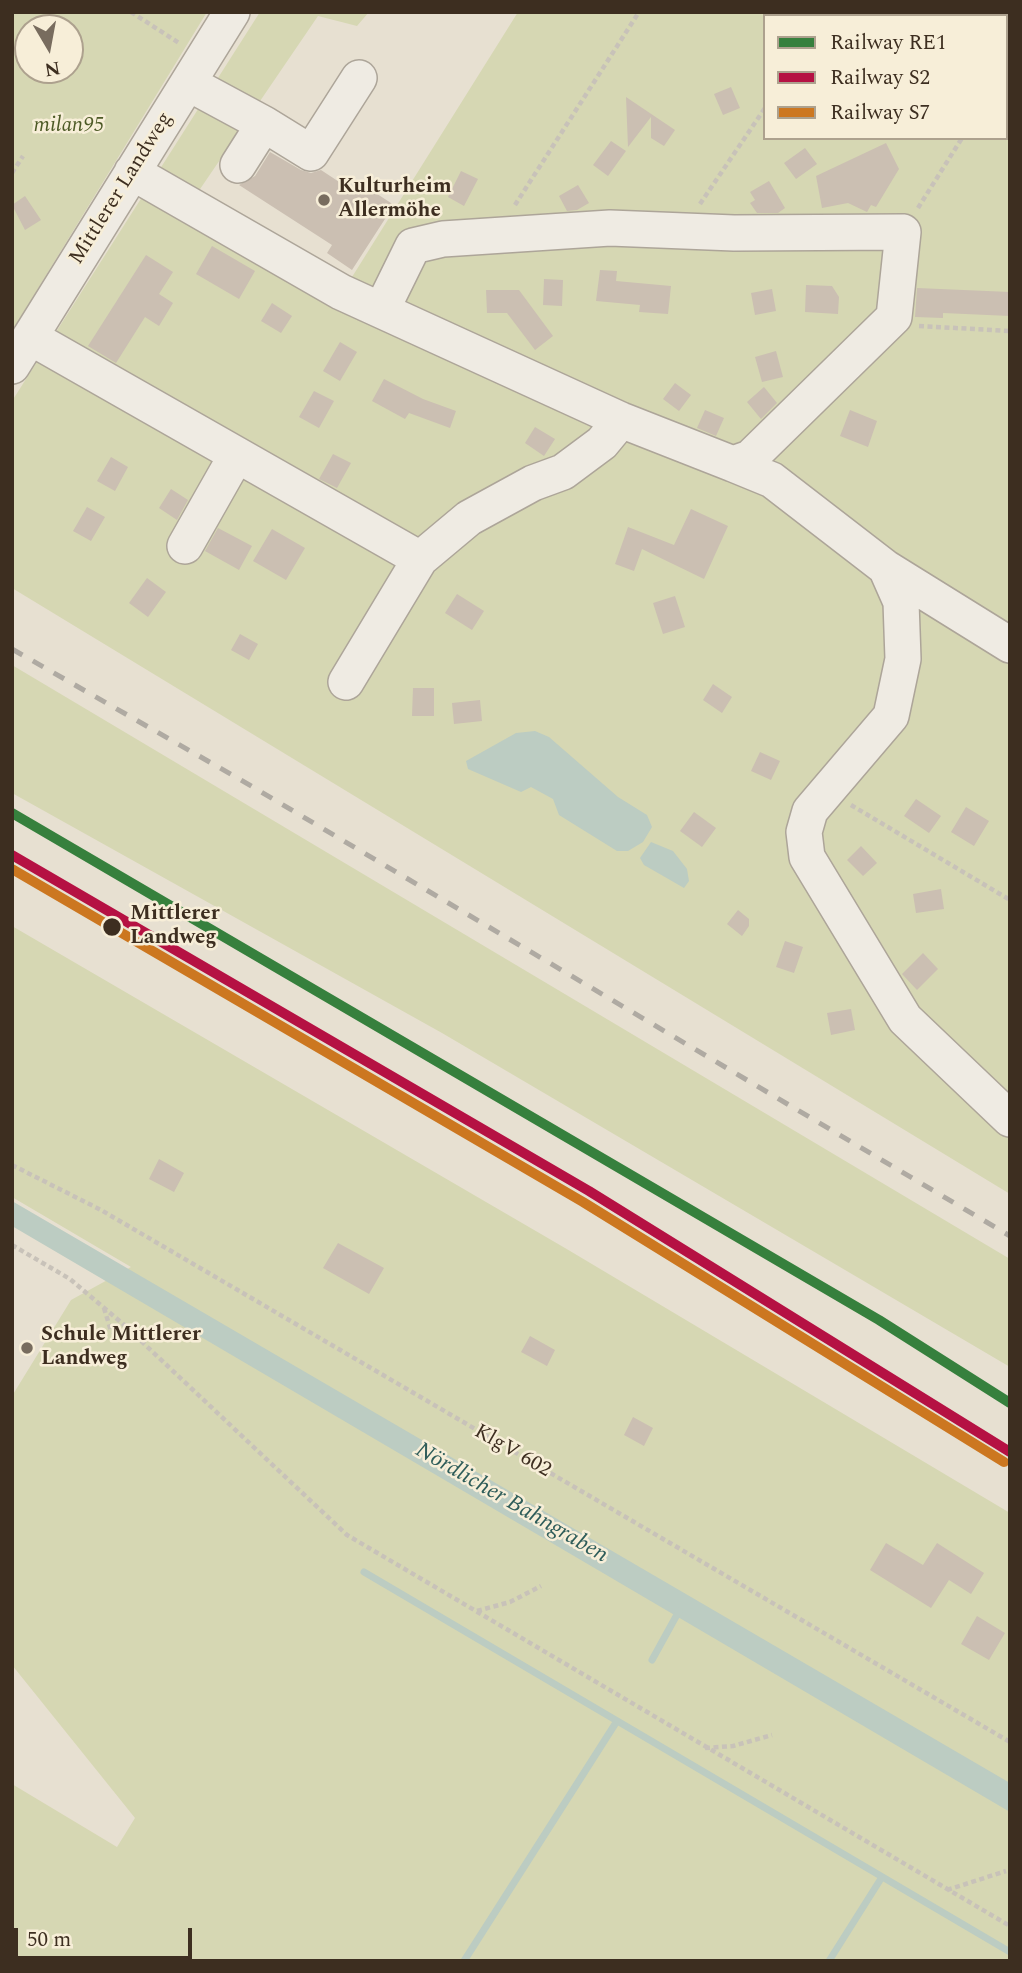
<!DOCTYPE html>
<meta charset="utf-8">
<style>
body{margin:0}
#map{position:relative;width:1022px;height:1973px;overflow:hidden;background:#e7e0d1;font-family:Spectral,serif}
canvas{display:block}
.frame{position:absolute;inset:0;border:14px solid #3d2e20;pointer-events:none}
.legend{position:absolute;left:763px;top:14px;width:245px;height:126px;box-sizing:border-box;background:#f7eed8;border:2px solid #ada18e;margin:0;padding:9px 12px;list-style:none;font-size:21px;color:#3d2e20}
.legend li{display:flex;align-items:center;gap:14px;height:35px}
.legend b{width:35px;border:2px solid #ada18e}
.north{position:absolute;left:14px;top:14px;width:70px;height:70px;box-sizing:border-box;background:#f7eed8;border:2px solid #ada18e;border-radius:50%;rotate:170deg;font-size:19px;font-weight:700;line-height:28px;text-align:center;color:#3d2e20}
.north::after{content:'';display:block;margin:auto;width:24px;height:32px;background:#786c5e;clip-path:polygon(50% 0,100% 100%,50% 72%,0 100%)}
.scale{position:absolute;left:14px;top:1928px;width:178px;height:32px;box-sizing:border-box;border:4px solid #3d2e20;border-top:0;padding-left:9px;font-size:21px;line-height:24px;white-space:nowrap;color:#3d2e20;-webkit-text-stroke:5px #f7eed8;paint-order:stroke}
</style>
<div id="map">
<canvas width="1022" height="1973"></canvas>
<div class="frame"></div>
<ul class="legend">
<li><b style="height:9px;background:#36803d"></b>Railway RE1</li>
<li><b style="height:9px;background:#b51143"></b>Railway S2</li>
<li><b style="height:9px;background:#cc7720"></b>Railway S7</li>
</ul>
<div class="north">N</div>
<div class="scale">50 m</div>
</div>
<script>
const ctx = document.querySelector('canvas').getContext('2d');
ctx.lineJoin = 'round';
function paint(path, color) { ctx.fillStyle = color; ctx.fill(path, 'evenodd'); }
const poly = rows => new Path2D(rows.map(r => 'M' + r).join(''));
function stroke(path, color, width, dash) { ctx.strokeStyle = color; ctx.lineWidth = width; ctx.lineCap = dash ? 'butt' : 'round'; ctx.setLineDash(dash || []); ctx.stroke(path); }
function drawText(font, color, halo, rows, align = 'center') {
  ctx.font = font + ' Spectral,serif'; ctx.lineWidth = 5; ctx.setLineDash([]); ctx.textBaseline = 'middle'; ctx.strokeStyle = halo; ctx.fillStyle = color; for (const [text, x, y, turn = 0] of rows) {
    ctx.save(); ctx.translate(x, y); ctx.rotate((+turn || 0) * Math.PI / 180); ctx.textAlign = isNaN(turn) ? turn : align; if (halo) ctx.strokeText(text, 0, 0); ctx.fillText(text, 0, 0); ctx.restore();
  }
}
const green = poly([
 [12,12,207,12,12,331],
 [28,28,70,28,70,70,28,70],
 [260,12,369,12,357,26,318,16,196,195,347,285,518,12,1010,12,1010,1194,12,588,12,401],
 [765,16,1006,16,1006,138,765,138],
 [12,665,1010,1259,1010,1367,442,1033,12,793],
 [12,926,565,1248,1010,1513,1010,1961,12,1961,12,1784,117,1847,135,1818,12,1665,12,1396,71,1300,131,1267,12,1197]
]);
const water = poly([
 [535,731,549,737,618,797,647,815,652,827,643,842,628,851,617,851,559,815,553,799,531,787,521,792,468,769,466,761,516,733],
 [651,842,673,851,687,869,689,881,684,888,644,865,640,858],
 [12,1201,1010,1783,1010,1812,12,1226]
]);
const stream = poly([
 [364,1572,1010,1952],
 [652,1660,679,1611],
 [464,1961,617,1721],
 [829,1961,882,1877]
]);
const building = poly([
 [731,87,740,108,723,115,714,94],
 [626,97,675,130,664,146,651,138,651,117,628,147],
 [611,141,626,151,608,176,593,165],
 [886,143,899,169,876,207,871,205,867,212,848,203,822,208,816,176],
 [805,148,817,164,796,179,784,163],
 [270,152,301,170,311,173,321,170,359,195,365,186,394,205,352,270,327,253,332,245,239,185,255,176],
 [461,171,478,179,464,206,448,197],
 [769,181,785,208,778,213,757,213,750,203,755,200,750,192],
 [578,185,589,203,577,210,567,211,559,196],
 [25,196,41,220,25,230,12,205],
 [212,246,255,271,239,299,196,274],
 [146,255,173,272,159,294,173,303,159,326,145,317,116,363,88,346],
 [600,270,617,271,616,281,671,286,668,314,639,312,640,305,596,301],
 [544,279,563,280,562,306,543,305],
 [806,285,832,286,839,297,838,314,805,312],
 [917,288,1010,292,1010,316,943,313,943,318,915,317],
 [772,289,776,311,755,315,751,293],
 [486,290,519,290,553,336,535,350,507,313,487,313],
 [272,303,292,316,281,333,261,321],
 [340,342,357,352,340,381,323,371],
 [776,351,783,377,762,382,755,357],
 [384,379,423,399,456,411,450,428,409,413,405,419,372,401],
 [675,383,691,395,679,411,663,399],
 [764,387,777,403,761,419,747,402],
 [314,391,334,401,319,428,299,417],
 [705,410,724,418,716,436,697,428],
 [850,410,877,421,868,447,840,436],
 [535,427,555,439,544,456,525,443],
 [333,454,351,463,337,488,319,479],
 [111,457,128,467,115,491,97,481],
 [171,489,188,500,177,520,159,508],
 [87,507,105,517,91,541,73,531],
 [691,509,728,526,704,579,642,549,634,571,615,564,628,527,674,545],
 [218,528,252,546,239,570,205,551],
 [272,529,305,548,286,580,253,561],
 [147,578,166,592,148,617,129,603],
 [457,594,484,611,472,630,445,613],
 [675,596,685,627,663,634,653,603],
 [240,634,258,644,249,660,231,650],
 [713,684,732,697,722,713,703,700],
 [413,688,434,688,434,716,412,716],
 [480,700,482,721,454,724,452,703],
 [760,752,780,761,771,780,751,771],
 [916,799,941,816,929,833,904,816],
 [966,807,989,821,974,846,951,832],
 [694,812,716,828,702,847,680,831],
 [861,846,877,863,863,876,847,860],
 [941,889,944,909,916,913,913,894],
 [738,910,749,919,749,926,742,936,727,924],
 [785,941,803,947,794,973,776,967],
 [923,953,938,969,917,990,902,974],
 [851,1009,855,1030,831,1035,827,1013],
 [159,1159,184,1173,174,1192,149,1179],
 [338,1243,384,1268,369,1294,323,1268],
 [530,1336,555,1350,547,1366,521,1352],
 [633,1417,653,1428,644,1446,624,1435],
 [886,1543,923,1565,937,1543,984,1573,971,1594,949,1580,931,1608,870,1570],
 [977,1616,1005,1633,989,1660,961,1644]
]);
const path = poly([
 [131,12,179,43],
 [827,16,829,12],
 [1006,69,1010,63],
 [12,173,23,156],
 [700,204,765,108],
 [515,205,639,12],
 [918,208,962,138],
 [919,326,1010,331],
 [851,805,1010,900],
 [12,1165,101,1210,1010,1742],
 [12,1245,70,1279,122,1323,347,1535,1010,1926],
 [104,1308,111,1331,118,1336,138,1338],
 [477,1611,510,1602,541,1586],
 [705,1748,733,1746,772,1735],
 [947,1890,1006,1871]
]);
const minor = poly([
 [188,83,264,124,238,165],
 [264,124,311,153,359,78],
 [132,172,341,292,621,420,733,464,750,458,894,317,903,232,734,233,610,228,443,239,413,246,382,309],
 [30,337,420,559,469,518,533,483,563,472,602,443,621,420],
 [12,366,232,12],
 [733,464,772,480,886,568,901,602,903,659,891,716,810,811,804,832,807,857,905,1019,1010,1119],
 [185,546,236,456],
 [886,568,1010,645],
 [346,682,420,559]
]);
const rail = poly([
 [12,649,241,780,1010,1236]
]);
const rail1 = poly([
 [12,813,879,1320,1010,1403]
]);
const rail2 = poly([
 [12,855,589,1191,1010,1452]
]);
const rail3 = poly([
 [12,869,583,1202,1004,1462]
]);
const markers = [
 [324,200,7,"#786c5e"],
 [112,927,10,"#3d2e20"],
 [27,1348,7,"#786c5e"]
];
const parkNames = [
 ["milan95",69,127]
];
const poiNames = [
 ["Kulturheim",338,188],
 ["Allermöhe",338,212],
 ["Schule Mittlerer",41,1336],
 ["Landweg",41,1360]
];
const streetNames = [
 ["Mittlerer Landweg",122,189,-58],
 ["KlgV 602",512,1452,30]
];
const stopNames = [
 ["Mittlerer",130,915],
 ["Landweg",130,939]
];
const waterNames = [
 ["Nördlicher Bahngraben",511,1504,30]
];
paint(green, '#d6d7b3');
paint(water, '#bcccc2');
stroke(stream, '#bcccc2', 7);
paint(building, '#cbbfb2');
stroke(minor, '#ada599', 38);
stroke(path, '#c8c2b9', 4.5, [5, 3.5]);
stroke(minor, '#efebe3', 35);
stroke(rail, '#afaaa2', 5, [12, 12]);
stroke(rail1, '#36803d', 10);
stroke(rail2, '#b51143', 10);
stroke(rail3, '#cc7720', 10);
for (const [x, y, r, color] of markers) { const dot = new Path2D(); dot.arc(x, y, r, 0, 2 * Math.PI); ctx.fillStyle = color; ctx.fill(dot); stroke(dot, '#f7eed8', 2.5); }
drawText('italic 21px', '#4d5a26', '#f7eed8', parkNames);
drawText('bold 21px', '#3d2e20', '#f7eed8', poiNames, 'left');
drawText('21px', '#3d2e20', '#f7eed8', streetNames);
drawText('bold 21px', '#3d2e20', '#f7eed8', stopNames, 'left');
drawText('italic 23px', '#2f5d5a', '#f7eed8', waterNames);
</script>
